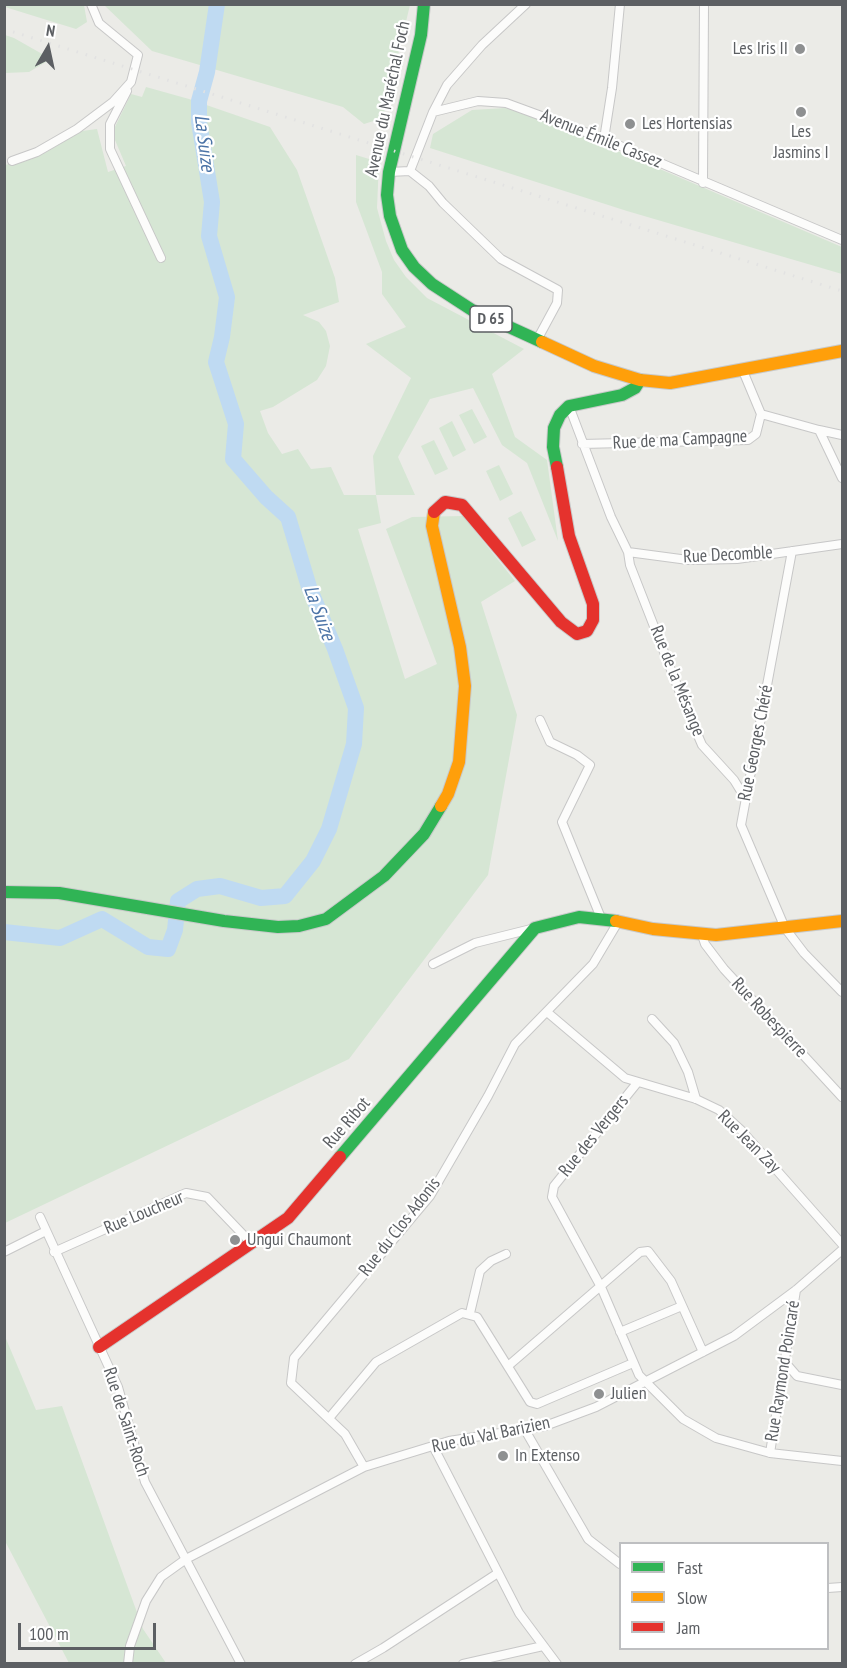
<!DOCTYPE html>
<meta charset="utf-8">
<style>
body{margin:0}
#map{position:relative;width:847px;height:1668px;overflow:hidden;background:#ebebe7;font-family:"PT Sans Narrow",sans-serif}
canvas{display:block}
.frame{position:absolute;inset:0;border:6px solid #5c5f63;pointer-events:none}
.legend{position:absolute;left:619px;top:1542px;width:210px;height:108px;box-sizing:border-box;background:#fff;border:2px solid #bebfc1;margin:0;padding:8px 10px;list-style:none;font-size:18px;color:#5c5f63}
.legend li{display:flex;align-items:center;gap:12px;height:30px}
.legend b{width:30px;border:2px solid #bebfc1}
.north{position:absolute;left:18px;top:18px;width:60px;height:60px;-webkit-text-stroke:4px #fff;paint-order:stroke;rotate:9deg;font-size:16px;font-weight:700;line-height:24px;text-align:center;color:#5c5f63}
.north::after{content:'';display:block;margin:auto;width:21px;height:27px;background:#5c5f63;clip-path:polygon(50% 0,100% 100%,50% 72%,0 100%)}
.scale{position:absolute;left:18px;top:1623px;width:138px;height:27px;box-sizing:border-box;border:3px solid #5c5f63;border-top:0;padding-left:8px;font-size:18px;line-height:21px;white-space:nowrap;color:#5c5f63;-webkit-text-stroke:4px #fff;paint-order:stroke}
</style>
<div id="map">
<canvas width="847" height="1668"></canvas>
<div class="frame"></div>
<ul class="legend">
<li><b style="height:8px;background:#30b455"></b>Fast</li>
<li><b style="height:8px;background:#ff9f0a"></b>Slow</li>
<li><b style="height:8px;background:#e5322d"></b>Jam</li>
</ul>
<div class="north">N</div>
<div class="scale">100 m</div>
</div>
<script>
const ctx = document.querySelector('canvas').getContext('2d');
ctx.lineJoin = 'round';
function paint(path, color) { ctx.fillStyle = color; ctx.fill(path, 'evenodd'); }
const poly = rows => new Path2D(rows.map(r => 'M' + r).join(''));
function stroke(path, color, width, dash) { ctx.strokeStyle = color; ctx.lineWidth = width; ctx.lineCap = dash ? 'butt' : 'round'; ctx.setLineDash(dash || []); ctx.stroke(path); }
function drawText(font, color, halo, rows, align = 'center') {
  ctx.font = font + ' "PT Sans Narrow",sans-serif'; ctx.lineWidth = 4.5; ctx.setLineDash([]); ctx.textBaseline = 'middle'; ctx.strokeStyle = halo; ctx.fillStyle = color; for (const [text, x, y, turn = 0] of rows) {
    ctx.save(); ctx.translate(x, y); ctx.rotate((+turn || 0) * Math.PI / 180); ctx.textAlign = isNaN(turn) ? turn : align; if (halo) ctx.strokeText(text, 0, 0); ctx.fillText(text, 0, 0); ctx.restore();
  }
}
const green = poly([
 [5,4,84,5,87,22,76,29,5,7],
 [104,5,410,5,383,118,364,124,343,107,152,51],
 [5,35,14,38,51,59,29,72,5,73],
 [146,87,189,99,270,127,297,170,335,278,339,302,303,315,319,322,326,331,330,346,326,366,317,380,273,407,260,411,268,433,282,454,298,449,311,469,331,467,344,495,376,495,373,456,411,378,366,344,406,327,382,294,382,272,356,202,356,155,379,162,377,208,386,241,394,260,406,277,427,298,524,349,492,374,515,437,547,460,558,541,527,463,502,445,473,388,430,399,398,457,415,495,376,495,381,523,358,529,405,679,437,664,386,529,412,517,463,516,515,581,481,602,517,715,488,875,349,1059,5,1223,5,165,41,155,82,131,97,129,108,172,126,166,112,133,131,94,142,97],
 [505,108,543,119,842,247,842,274,627,211,430,148,433,134,472,110],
 [472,409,487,437,474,444,459,415],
 [452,421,466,450,453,457,439,428],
 [434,440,448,469,435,475,421,446],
 [499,465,513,494,500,501,486,471],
 [521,511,536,540,522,547,508,518],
 [4,1334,36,1410,62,1406,143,1629,166,1663,69,1663,5,1541]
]);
const river = poly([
 [4,932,60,938,102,919,148,947,168,949,175,930,178,901,197,889,220,886,261,898,285,896,313,861,329,829,354,744,356,708,335,649,309,587,288,517,266,497,233,459,236,424,216,362,222,337,227,297,209,236,212,202,199,122,199,101,207,72,217,4]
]);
const street = poly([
 [127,91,110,124,110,149,161,258],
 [433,112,447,85,482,45,526,4],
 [604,139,612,88,620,4],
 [12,161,37,152,77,129,113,102,131,82,138,55,99,23,91,4],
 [410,171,429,186,443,203,501,259,558,290,557,303,537,340],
 [389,172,410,171,433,112,478,101,506,103,604,139,842,240],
 [703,183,704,4],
 [743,371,761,414,819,430,842,478],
 [569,406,611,517,628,552,630,565,682,698,702,745,734,780,745,798],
 [819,430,842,435],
 [582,444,748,440,756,434,761,414],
 [792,551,741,825,785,928,804,953,842,992],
 [628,552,688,560,737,559,842,544],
 [540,720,550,742,577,755,590,765,562,822,601,918],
 [702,935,705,944,724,969,842,1097],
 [433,964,475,943,535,928],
 [547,1012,625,1078,696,1099,719,1110,742,1131,842,1244],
 [652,1019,674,1043,688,1072,696,1099],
 [637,1083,554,1186,552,1197,601,1287,639,1375,683,1419,716,1438,770,1453,842,1461],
 [40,1217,118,1387,145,1482,241,1664],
 [4,1252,46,1231],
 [54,1252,186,1193,207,1197,252,1244],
 [470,1313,480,1271,491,1261,506,1254],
 [620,1332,682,1306],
 [784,1361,797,1376,842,1385],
 [508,1366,640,1252,648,1251,671,1281,703,1352],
 [330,1417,376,1362,462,1313,477,1317,530,1402,537,1404,633,1363],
 [525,1430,588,1539,620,1564],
 [433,1446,519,1613,557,1664],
 [770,1453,796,1290],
 [364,1467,345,1434,291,1383,294,1358,430,1196,488,1096,515,1044,593,964,618,922],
 [828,1588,842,1587],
 [128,1664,130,1646,146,1601,161,1577,186,1559,364,1467,449,1441,545,1426,596,1407,734,1336,796,1290,842,1250],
 [355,1664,383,1648,498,1573],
 [463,1664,543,1646]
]);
const fast = poly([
 [424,4,421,35,389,172,387,195,390,216,402,250,414,267,432,284,472,310,542,342],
 [557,467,553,447,554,428,560,415,569,406,622,395,635,388,640,380],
 [4,892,59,893,224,921,278,927,299,926,326,919,384,876,424,834,441,806],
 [340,1157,535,928,579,917,616,921]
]);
const slow = poly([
 [542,342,594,366,640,380,670,383,842,351],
 [434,512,432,526,460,647,465,686,459,762,448,794,441,806],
 [616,921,653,929,716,935,842,921]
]);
const jam = poly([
 [434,512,445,502,462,505,561,622,577,634,587,631,593,620,593,604,569,536,557,467],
 [99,1347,288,1218,340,1157]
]);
const rail = poly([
 [4,29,842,291]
]);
const markers = [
 [800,49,6,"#8e9091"],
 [801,112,6,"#8e9091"],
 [630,124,6,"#8e9091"],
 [235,1240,6,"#8e9091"],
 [599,1394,6,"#8e9091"],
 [503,1456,6,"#8e9091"]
];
const shields = [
 [491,319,42]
];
const shieldNames = [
 ["D 65",491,319]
];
const poiNames = [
 ["Les Iris II",788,49,"right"],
 ["Les Hortensias",642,124],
 ["Les",801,132,"center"],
 ["Jasmins I",801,153,"center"],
 ["Ungui Chaumont",247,1240],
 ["Julien",611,1394],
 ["In Extenso",515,1456]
];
const streetNames = [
 ["Avenue du Maréchal Foch",388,99,-78],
 ["Avenue Émile Cassez",601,139,22],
 ["Rue de ma Campagne",680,440,-3],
 ["Rue Decomble",728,555,-3],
 ["Rue de la Mésange",677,681,68],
 ["Rue Georges Chéré",756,743,-79],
 ["Rue Robespierre",769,1018,47],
 ["Rue Ribot",347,1123,-49],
 ["Rue des Vergers",594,1136,-51],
 ["Rue Jean Zay",749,1142,45],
 ["Rue Loucheur",144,1213,-23],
 ["Rue du Clos Adonis",400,1227,-52],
 ["Rue Raymond Poincaré",783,1371,-81],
 ["Rue de Saint-Roch",126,1422,72],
 ["Rue du Val Barizien",491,1435,-12]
];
const waterNames = [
 ["La Suize",204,143,83],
 ["La Suize",319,613,70]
];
paint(green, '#d6e6d4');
stroke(river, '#bfdaf2', 16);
stroke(street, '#c7c7c7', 10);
stroke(fast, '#c8c9c9', 14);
stroke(slow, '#c8c9c9', 14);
stroke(jam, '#c8c9c9', 14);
stroke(street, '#fcfcfb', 8);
stroke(fast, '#30b455', 12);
stroke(slow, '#ff9f0a', 12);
stroke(jam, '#e5322d', 12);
stroke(rail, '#e2e2e2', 3, [1.5, 8]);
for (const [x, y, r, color] of markers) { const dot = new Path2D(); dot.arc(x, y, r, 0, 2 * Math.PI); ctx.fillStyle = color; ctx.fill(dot); stroke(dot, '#fff', 2); }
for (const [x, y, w] of shields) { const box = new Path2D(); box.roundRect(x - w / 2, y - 13, w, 26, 4.5); ctx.fillStyle = '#fff'; ctx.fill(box); stroke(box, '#5c5f63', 1.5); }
drawText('bold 16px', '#5c5f63', null, shieldNames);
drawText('18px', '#5c5f63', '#fff', poiNames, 'left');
drawText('18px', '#5c5f63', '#fff', streetNames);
drawText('italic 20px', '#4b73a6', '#fff', waterNames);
</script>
